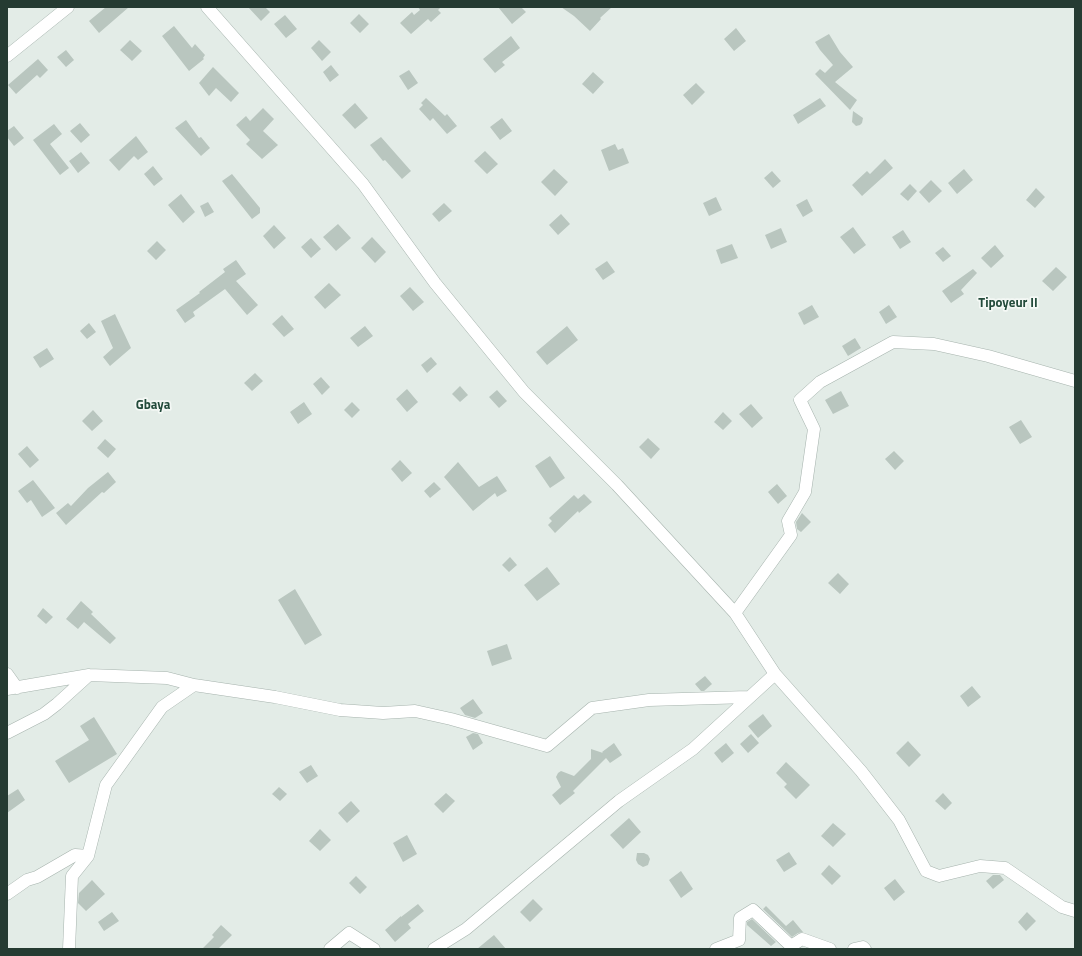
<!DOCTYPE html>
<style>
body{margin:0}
#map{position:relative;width:1082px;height:956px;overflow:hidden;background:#e3ece7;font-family:"Titillium Web",sans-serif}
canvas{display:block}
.frame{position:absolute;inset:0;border:8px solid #253b32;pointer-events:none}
</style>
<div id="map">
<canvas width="1082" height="956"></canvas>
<div class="frame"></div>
</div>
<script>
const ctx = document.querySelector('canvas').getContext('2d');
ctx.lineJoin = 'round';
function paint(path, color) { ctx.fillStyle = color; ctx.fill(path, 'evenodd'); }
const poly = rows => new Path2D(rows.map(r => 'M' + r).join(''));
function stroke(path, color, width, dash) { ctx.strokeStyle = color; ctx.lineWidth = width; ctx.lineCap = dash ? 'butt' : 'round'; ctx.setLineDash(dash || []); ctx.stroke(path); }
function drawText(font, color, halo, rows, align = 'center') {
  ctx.font = font + ' "Titillium Web",sans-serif'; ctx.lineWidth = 3.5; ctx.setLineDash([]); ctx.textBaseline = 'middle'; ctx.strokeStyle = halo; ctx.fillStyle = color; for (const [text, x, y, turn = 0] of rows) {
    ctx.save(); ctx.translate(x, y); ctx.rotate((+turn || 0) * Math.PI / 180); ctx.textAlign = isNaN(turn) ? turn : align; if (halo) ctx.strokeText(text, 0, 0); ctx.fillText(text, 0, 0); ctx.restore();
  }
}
const building = poly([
 [106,7,129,7,99,33,89,21],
 [248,7,265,7,270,12,261,21],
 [418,7,441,7,438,10,441,13,431,22,428,19,411,34,400,23,412,12,414,15,420,10],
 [498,7,521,7,526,12,512,24],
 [561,7,612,7,600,18,601,19,590,31,574,16],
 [359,14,369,24,360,33,350,23],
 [285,15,297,29,286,38,274,24],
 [174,26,192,48,195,44,205,55,203,58,204,59,189,71,162,36],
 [736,28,746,41,734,51,724,39],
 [829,34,840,52,853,67,835,82,857,100,850,110,815,74,820,69,825,73,833,65,820,50,815,42],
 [511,36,520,48,502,62,505,65,495,73,483,59],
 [130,40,142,51,132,61,120,50],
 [319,40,331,52,322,61,311,48],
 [66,50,74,60,66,67,57,57],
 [38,59,48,70,40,78,37,75,16,94,8,85],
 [331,65,339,75,330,82,323,72],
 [213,67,239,93,231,102,216,88,209,96,199,83],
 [409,70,418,83,408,90,399,76],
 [593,72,604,82,593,94,582,84],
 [696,83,705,92,692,105,683,95],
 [426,98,445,116,447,114,457,126,447,134,433,118,430,121,419,109,423,105,421,103],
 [820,98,826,106,798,124,793,115],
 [355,103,368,118,355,129,342,115],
 [263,108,274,119,263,131,278,145,262,159,246,144,250,140,236,125,246,116,250,121],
 [853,111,863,118,862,123,860,125,856,126,852,122],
 [502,118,512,131,500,140,490,127],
 [186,120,199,138,201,137,210,148,201,156,175,128],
 [80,123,90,135,81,143,70,131],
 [54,124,62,134,50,144,69,168,60,175,33,140],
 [14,126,24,138,14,146,7,137,7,131],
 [136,136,148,152,138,160,134,156,119,171,109,160],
 [381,137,411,171,402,179,385,160,383,161,370,145],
 [615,144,618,150,623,148,629,163,609,171,601,150],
 [485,151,498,164,487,174,474,161],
 [81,152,90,163,78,173,69,161],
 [885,159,893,168,862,196,852,185,867,171,870,174],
 [153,166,163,179,154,186,144,174],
 [554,169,568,182,555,196,541,182],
 [964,169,973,180,957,194,948,183],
 [772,171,781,181,773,188,764,178],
 [232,174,260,208,260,213,252,219,222,181],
 [931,180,942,191,929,203,919,192],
 [910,184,917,191,908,201,900,194],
 [1036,188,1045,197,1035,208,1026,200],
 [181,194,195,212,183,223,168,205],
 [716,197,722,210,709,216,703,203],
 [807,199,813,211,803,217,796,205],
 [208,202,214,212,205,217,200,206],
 [444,203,452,211,439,222,432,214],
 [561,214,570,224,558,235,549,225],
 [338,224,351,238,336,251,323,237],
 [274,225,286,238,274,249,263,236],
 [853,227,866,245,854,254,840,237],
 [781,228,787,242,771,249,765,235],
 [903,230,911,242,900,249,892,237],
 [372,237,386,252,375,263,361,248],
 [311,238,321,249,311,258,301,247],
 [157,241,166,250,156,260,147,251],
 [732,244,738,258,721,264,716,250],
 [995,245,1004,256,991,268,981,258],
 [943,247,951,256,943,262,935,253],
 [236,260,246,274,236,281,258,305,247,315,225,289,193,312,195,316,185,323,176,310,200,293,199,292,225,272,223,269],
 [607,261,615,272,603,280,595,269],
 [1056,267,1067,277,1053,291,1042,281],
 [973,269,977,273,961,290,964,294,951,303,942,291],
 [329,283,341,295,325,309,314,297],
 [410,287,424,302,413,311,400,296],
 [812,305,819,317,804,325,798,313],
 [889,305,897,317,886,324,879,312],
 [115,314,131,348,110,366,103,357,113,348,101,321],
 [282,315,294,329,284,337,272,324],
 [89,323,96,332,87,339,80,331],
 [365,326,373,336,358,347,350,338],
 [567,326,578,340,547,365,536,352],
 [855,338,861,348,848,356,842,346],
 [47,348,54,359,40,368,33,357],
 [431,357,437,364,427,373,421,365],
 [255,373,263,381,252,391,244,383],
 [321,377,330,387,322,395,313,384],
 [460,386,468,395,460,402,452,394],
 [407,389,418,402,407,412,396,399],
 [497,390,507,401,499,408,489,397],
 [841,391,849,406,833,414,825,400],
 [304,402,312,414,298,424,290,412],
 [352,402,360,410,352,418,344,410],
 [751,404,763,418,752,428,739,414],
 [93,410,103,421,92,431,82,421],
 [723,412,732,421,723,430,714,422],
 [1021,420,1032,437,1020,444,1009,427],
 [648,438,660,449,651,459,639,447],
 [105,439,116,449,108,458,97,448],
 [27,446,39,460,30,468,18,454],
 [894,451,904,461,895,470,885,459],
 [550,456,565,478,550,488,535,466],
 [400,460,412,473,402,482,391,469],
 [458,462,479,487,497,476,507,491,497,497,495,493,473,511,444,477],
 [108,472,116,482,104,493,102,492,66,525,56,513,68,503,71,506,88,488],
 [33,480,55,508,42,517,31,500,27,503,18,491],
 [434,482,441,489,430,498,424,491],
 [777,484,787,496,778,504,768,492],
 [584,494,592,502,579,513,578,511,555,533,548,525,552,521,549,518,574,495,578,499],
 [802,513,811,522,801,532,797,529,796,522],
 [510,557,517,565,509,572,502,565],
 [547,567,560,584,537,601,524,585],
 [838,573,849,584,840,594,828,583],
 [295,589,322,635,305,645,278,600],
 [81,601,93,612,91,614,116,638,110,644,84,622,78,629,66,619],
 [43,608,53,617,46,624,37,616],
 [507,644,512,659,492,666,487,651],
 [705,676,712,684,704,691,701,691,695,684],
 [972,686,981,697,968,707,960,696],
 [473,699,483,713,475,718,465,715,460,708],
 [763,714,772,726,758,738,748,726],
 [94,717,117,754,69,783,55,761,89,740,80,726],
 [473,733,478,734,483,743,473,750,466,737],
 [751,734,759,743,748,753,740,744],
 [908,741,921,755,909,767,896,753],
 [614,743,622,755,610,763,606,758,573,791,575,793,560,805,552,795,561,787,556,777,558,773,561,771,574,776,591,759,591,749,603,753,602,752],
 [726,743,734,753,722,763,714,753],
 [786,762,810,785,796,799,784,787,787,784,776,773],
 [311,765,318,776,307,783,299,772],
 [279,787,287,794,280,801,272,794],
 [18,789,25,800,7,813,7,796],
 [446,793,455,801,443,813,434,804],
 [943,793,952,803,945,810,935,801],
 [351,801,360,811,347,823,338,813],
 [629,818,641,832,623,849,610,835],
 [833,823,846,834,833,847,821,836],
 [320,829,331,840,320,851,309,841],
 [407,835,417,854,403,862,393,843],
 [789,852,797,864,784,872,776,860],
 [637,853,644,853,648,855,650,859,648,865,643,867,638,864,636,860],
 [829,865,841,876,832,885,821,874],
 [681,871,693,889,681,898,669,880],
 [993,875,1000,875,1004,880,993,889,986,881],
 [356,876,367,887,360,894,349,883],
 [895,879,905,892,894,901,884,888],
 [92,880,105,894,86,911,78,903,79,893],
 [533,899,543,909,530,922,520,912],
 [418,904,424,911,408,924,411,928,395,942,385,930,401,916,401,917],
 [766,906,786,926,793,920,803,932,798,933,792,937,763,909],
 [112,912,119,921,104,931,98,922],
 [1027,912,1036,921,1026,931,1018,922],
 [752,919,776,942,771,946,747,925,747,922],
 [221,925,232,935,218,949,202,949,214,937,212,935],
 [494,935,506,949,477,949]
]);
const street = poly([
 [207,7,363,184,435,283,524,392,617,485,735,613,775,674,861,771,899,820,926,871,939,876,980,866,1005,868,1062,907,1075,911],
 [7,56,68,7],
 [735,613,791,535,788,521,805,492,814,429,800,400,820,382,893,342,934,344,988,356,1075,381],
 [7,674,17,688],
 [7,689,89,675,167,678,194,685,275,697,340,710,383,713,415,711,451,719,547,746,592,708,649,700,748,697],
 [7,733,44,714,57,704,89,675],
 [7,894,27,880,37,877,75,855,88,856],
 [69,949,72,876,88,856,106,785,162,707,194,685],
 [330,949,349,933,374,949],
 [434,949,466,929,619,801,693,749,775,674],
 [716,949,739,940,740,918,753,910,791,946,802,939,830,949],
 [854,949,863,947,865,949]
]);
const neighbourhoodNames = [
 ["Tipoyeur II",1008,304],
 ["Gbaya",153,406]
];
paint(building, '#b9c6bf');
stroke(street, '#a6b3ad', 13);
stroke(street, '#fff', 12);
drawText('bold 13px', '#234b3b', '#f4f8f5', neighbourhoodNames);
</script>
